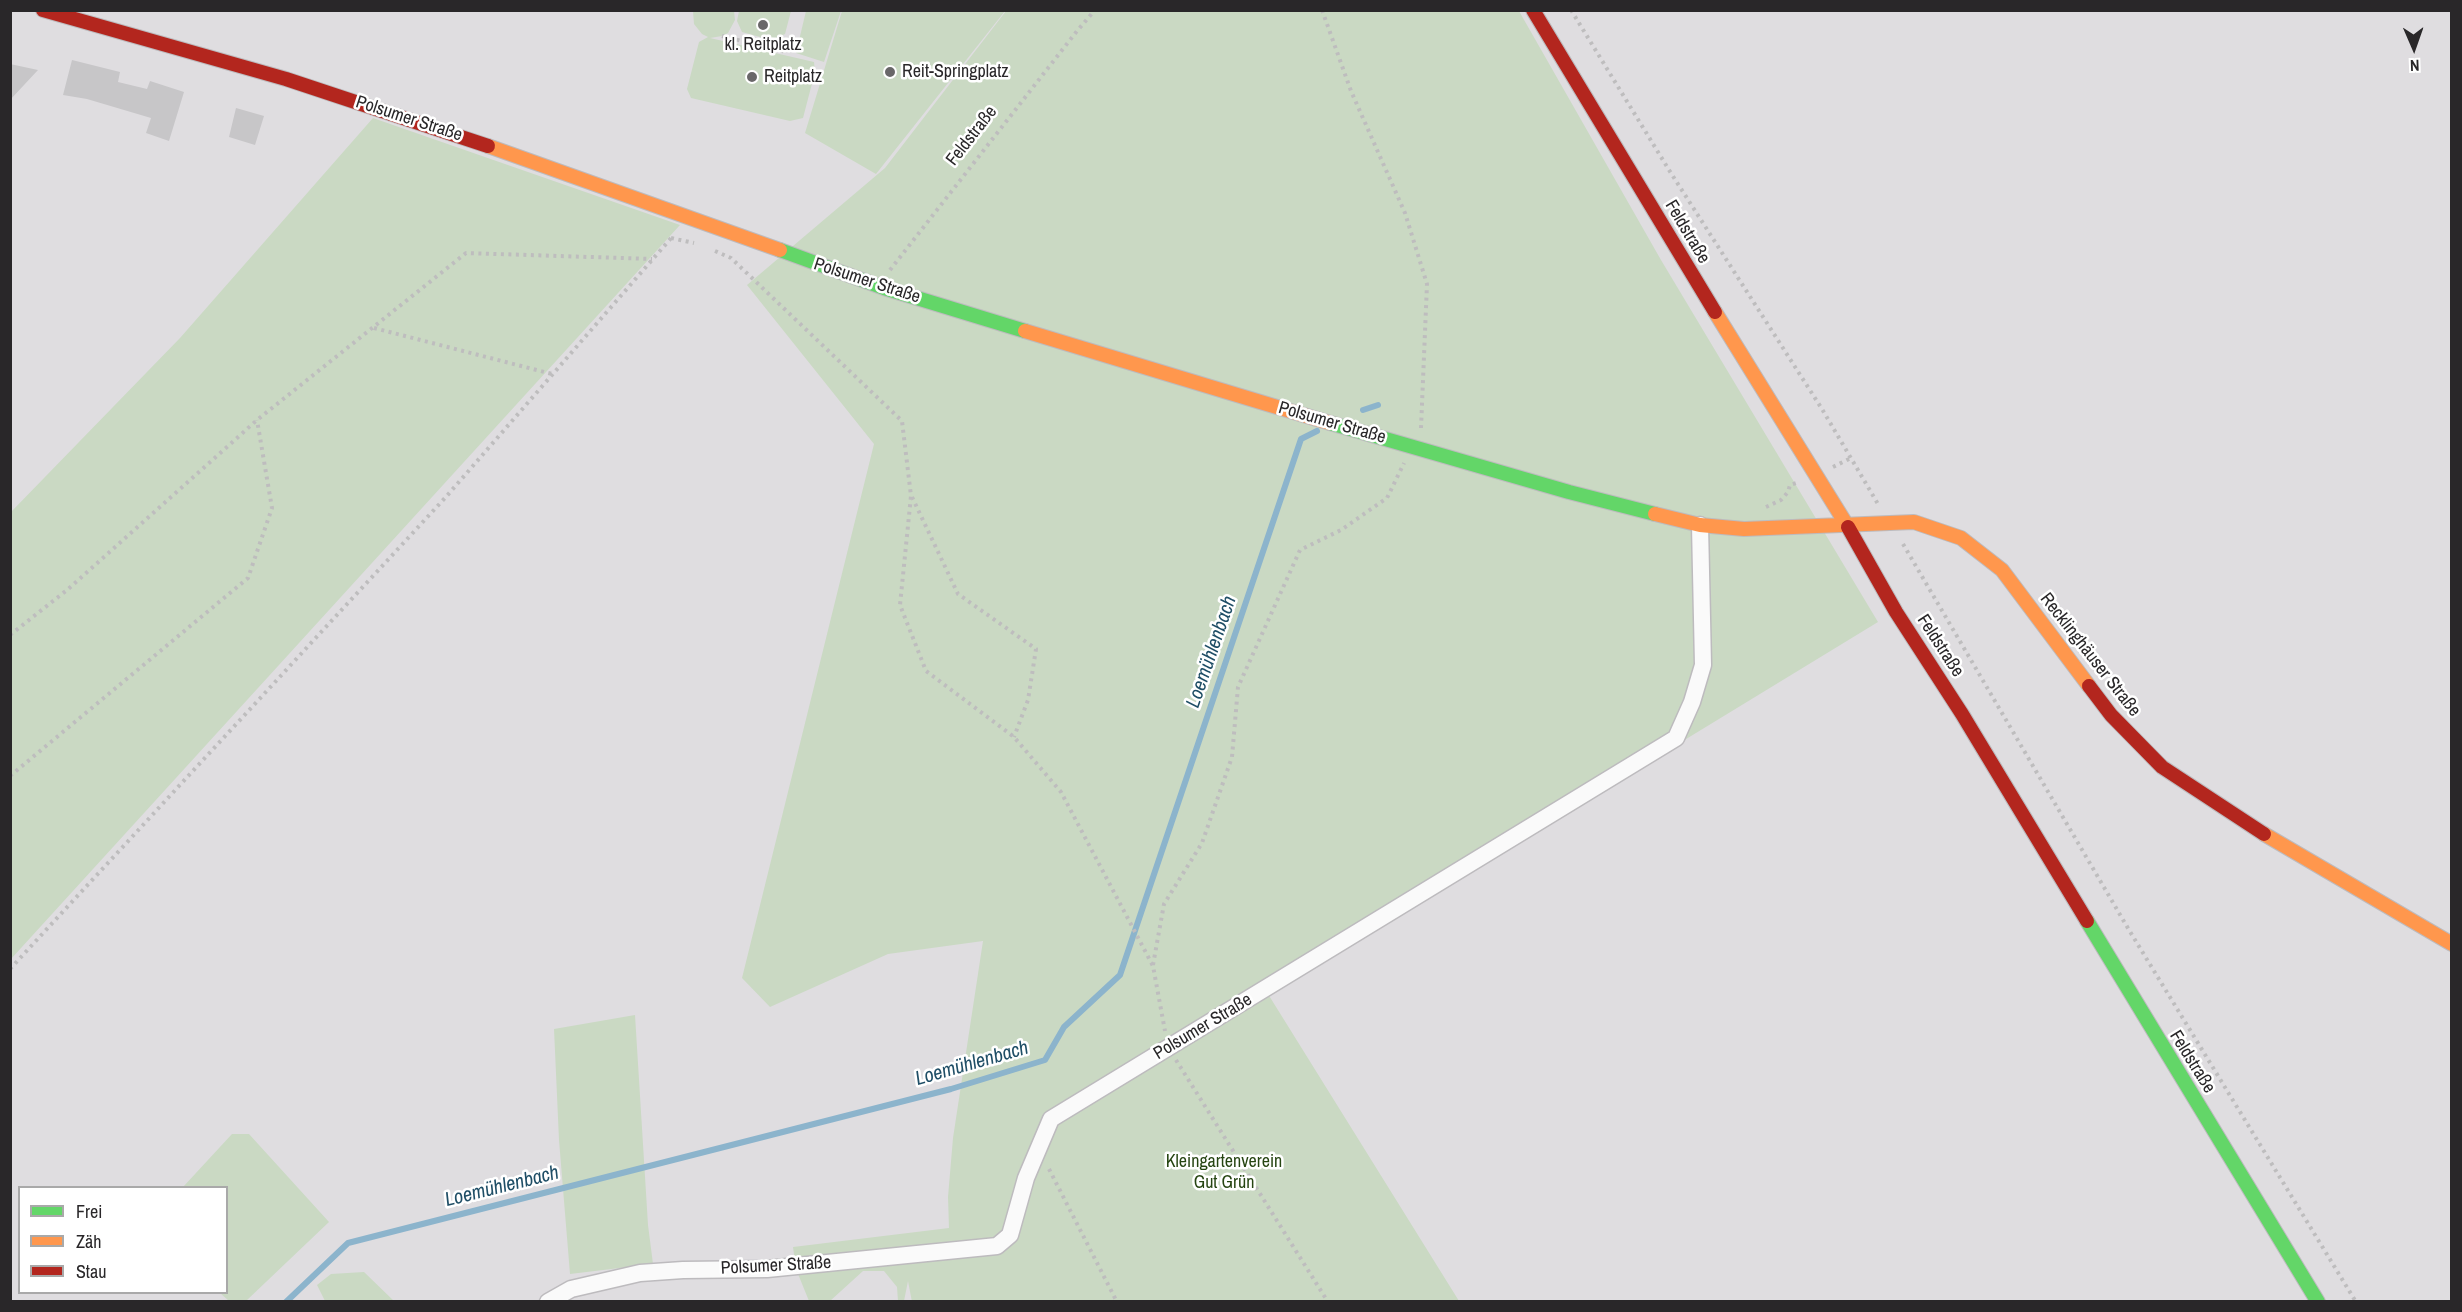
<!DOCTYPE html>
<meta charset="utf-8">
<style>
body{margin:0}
#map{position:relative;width:2462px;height:1312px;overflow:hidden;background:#dfdde0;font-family:"Archivo Narrow",sans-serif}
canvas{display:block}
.frame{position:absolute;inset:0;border:12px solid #292729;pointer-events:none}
.legend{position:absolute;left:18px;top:1186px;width:210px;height:108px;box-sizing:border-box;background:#fff;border:2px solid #a9a9a9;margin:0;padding:8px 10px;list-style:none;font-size:18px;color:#292729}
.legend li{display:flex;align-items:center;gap:12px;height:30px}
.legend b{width:30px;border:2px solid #a9a9a9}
.north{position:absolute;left:2384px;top:18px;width:60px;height:60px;-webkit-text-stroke:4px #fff;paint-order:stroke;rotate:178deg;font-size:16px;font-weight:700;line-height:24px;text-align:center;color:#292729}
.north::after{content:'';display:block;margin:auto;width:21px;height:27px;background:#292729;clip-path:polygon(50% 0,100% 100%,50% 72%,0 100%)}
</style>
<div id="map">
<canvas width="2462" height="1312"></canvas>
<div class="frame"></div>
<ul class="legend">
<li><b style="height:8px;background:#63d668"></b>Frei</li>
<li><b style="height:8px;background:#ff974d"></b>Zäh</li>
<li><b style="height:8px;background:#b3261e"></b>Stau</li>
</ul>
<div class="north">N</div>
</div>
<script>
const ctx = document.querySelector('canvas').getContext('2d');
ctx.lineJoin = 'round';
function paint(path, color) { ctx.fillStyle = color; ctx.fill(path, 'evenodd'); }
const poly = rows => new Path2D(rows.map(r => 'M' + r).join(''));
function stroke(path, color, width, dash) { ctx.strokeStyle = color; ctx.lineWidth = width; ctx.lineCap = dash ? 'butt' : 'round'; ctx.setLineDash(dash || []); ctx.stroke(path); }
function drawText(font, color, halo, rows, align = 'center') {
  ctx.font = font + ' "Archivo Narrow",sans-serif'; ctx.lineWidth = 5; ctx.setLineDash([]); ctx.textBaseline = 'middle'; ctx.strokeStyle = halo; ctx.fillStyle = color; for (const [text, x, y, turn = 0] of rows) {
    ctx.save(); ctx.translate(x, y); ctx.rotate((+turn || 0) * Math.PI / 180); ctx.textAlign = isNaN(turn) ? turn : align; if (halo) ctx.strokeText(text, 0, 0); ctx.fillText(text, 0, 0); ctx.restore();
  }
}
const green = poly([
 [693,11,734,11,735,20,728,33,722,36,710,38,814,62,815,72,803,118,790,121,691,98,687,89,699,42,708,37,702,34,694,24],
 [739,11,739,10,791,11,785,34,771,40,742,32,737,21],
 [806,11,841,11,824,62,796,53],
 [842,11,1005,11,876,174,805,133],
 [1006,11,1519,11,1661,260,1878,622,1268,994,1459,1301,912,1302,908,1281,904,1301,898,1301,897,1287,884,1271,863,1271,830,1301,809,1301,796,1269,793,1247,949,1228,948,1197,953,1138,983,941,888,954,770,1007,742,978,874,444,747,285,885,168],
 [373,118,680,225,11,959,11,512,180,338],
 [635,1015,648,1225,653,1264,570,1274,559,1140,554,1029],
 [232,1134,249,1134,329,1222,246,1301,229,1301,220,1293,226,1292,226,1188,183,1187],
 [364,1272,394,1301,325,1301,317,1285,331,1274]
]);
const stream = poly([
 [1363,410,1378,405],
 [286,1302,348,1243,951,1089,1045,1060,1064,1027,1120,975,1301,439,1317,431]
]);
const building = poly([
 [72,60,120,72,118,82,147,89,150,81,184,92,169,141,146,133,151,118,87,99,63,95],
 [10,64,38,70,10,100],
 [236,108,264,116,255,145,229,137]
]);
const path = poly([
 [1322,10,1351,91,1405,213,1427,284,1421,428],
 [1571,10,1669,170,1822,409,1878,504],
 [722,36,786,52],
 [671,238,694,243],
 [715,251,731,258,902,421,911,496,900,605,926,671,1014,737,1061,792,1153,966,1165,1031],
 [890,270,1077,31,1095,10],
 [374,328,552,374],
 [1833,467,1851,458],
 [912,497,958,594,1036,649,1028,700,1014,737],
 [1766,507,1781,500,1788,492,1790,485,1799,482],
 [1903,544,2129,930,2356,1302],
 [10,635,67,590,257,420,466,253,652,259],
 [10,776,248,578,272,508,257,420],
 [1153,965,1164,904,1202,843,1232,757,1238,687,1300,550,1341,530,1387,498,1404,463],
 [10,969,445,498,672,237],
 [1176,1060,1328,1302],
 [1049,1169,1117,1302]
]);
const street = poly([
 [548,1302,571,1289,640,1273,683,1270,767,1269,997,1246,1010,1235,1026,1178,1051,1119,1676,738,1692,702,1703,665,1700,525]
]);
const fast = poly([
 [780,250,884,288,1025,331],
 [1330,423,1569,492,1655,514],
 [2087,921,2318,1302]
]);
const slow = poly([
 [488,146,780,250],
 [1715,312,1848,527],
 [1025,331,1330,423],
 [1655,514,1700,525,1744,529,1914,522,1961,538,2002,570,2089,686],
 [2264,834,2452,944]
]);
const jam = poly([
 [43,10,286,79,488,146],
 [1533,10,1715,312],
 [1848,527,1896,612,1962,714,2087,921],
 [2089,686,2111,715,2162,767,2264,834]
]);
const markers = [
 [763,25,6,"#696769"],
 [890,72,6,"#696769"],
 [752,77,6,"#696769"]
];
const poiNames = [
 ["kl. Reitplatz",763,45,"center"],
 ["Reit-Springplatz",902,72],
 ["Reitplatz",764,77]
];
const streetNames = [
 ["Polsumer Straße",409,119,18],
 ["Feldstraße",972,136,-52],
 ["Feldstraße",1687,232,59],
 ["Polsumer Straße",867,281,18],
 ["Polsumer Straße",1332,423,16],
 ["Feldstraße",1940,646,57],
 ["Recklinghäuser Straße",2090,655,52],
 ["Polsumer Straße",1203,1027,-31],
 ["Feldstraße",2192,1062,58],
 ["Polsumer Straße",776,1266,-3]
];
const parkNames = [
 ["Kleingartenverein",1224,1162],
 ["Gut Grün",1224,1183]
];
const waterNames = [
 ["Loemühlenbach",1212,652,-71],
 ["Loemühlenbach",972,1064,-16],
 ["Loemühlenbach",502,1187,-14]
];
paint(green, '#cad9c3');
stroke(stream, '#8cb4cc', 6);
paint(building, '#c7c6c8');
stroke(street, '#bdbbbe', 19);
stroke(fast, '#bdbbbe', 16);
stroke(slow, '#bdbbbe', 16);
stroke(jam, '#bdbbbe', 16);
stroke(path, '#bebdbe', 4, [3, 4.5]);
stroke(street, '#fafafa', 16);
stroke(fast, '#63d668', 14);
stroke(slow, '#ff974d', 14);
stroke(jam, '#b3261e', 14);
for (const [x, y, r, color] of markers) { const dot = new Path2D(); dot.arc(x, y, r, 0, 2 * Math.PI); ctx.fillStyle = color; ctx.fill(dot); stroke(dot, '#fff', 2); }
drawText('18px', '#292729', '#fff', poiNames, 'left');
drawText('18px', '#292729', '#fff', streetNames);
drawText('18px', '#264512', '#fff', parkNames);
drawText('italic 20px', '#1f4e66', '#fff', waterNames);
</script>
